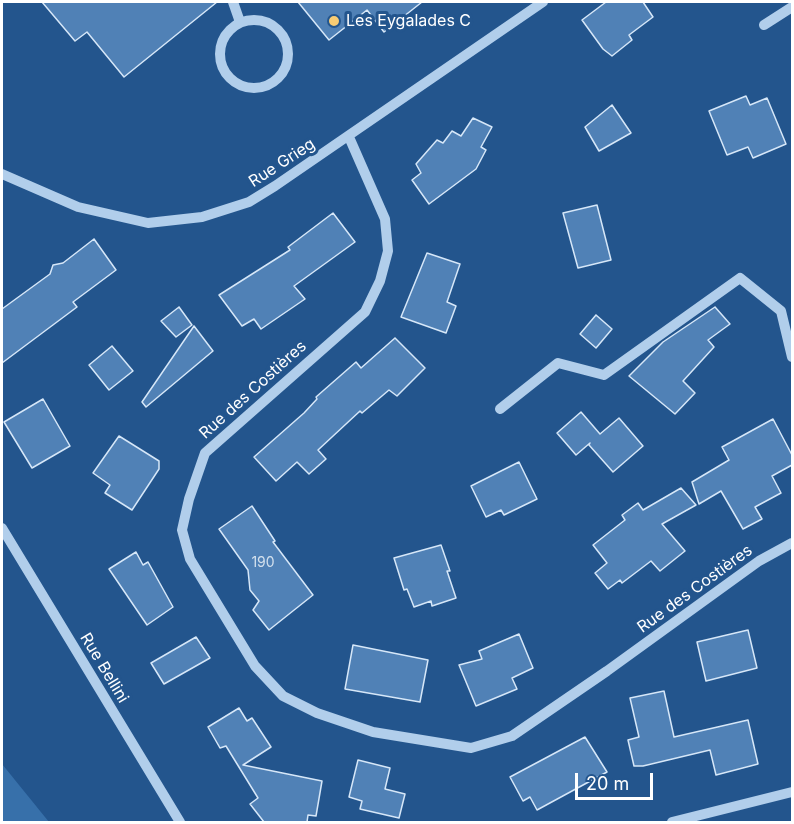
<!DOCTYPE html>
<meta charset="utf-8">
<style>
body{margin:0}
#map{position:relative;width:794px;height:824px;overflow:hidden;background:#23558d;font-family:Inter,sans-serif}
canvas{display:block}
.frame{position:absolute;inset:0;border:3px solid #fff;pointer-events:none}
.scale{position:absolute;left:575px;top:773px;width:78px;height:27px;box-sizing:border-box;border:3px solid #fff;border-top:0;padding-left:8px;font-size:18px;line-height:21px;white-space:nowrap;color:#fff;-webkit-text-stroke:4px #23558d;paint-order:stroke}
</style>
<div id="map">
<canvas width="794" height="824"></canvas>
<div class="frame"></div>
<div class="scale">20 m</div>
</div>
<script>
const ctx = document.querySelector('canvas').getContext('2d');
ctx.lineJoin = 'round';
function paint(path, color) { ctx.fillStyle = color; ctx.fill(path, 'evenodd'); }
const poly = rows => new Path2D(rows.map(r => 'M' + r).join(''));
function stroke(path, color, width, dash) { ctx.strokeStyle = color; ctx.lineWidth = width; ctx.lineCap = dash ? 'butt' : 'round'; ctx.setLineDash(dash || []); ctx.stroke(path); }
function drawText(font, color, halo, rows, align = 'center') {
  ctx.font = font + ' Inter,sans-serif'; ctx.lineWidth = 6; ctx.setLineDash([]); ctx.textBaseline = 'middle'; ctx.strokeStyle = halo; ctx.fillStyle = color; for (const [text, x, y, turn = 0] of rows) {
    ctx.save(); ctx.translate(x, y); ctx.rotate((+turn || 0) * Math.PI / 180); ctx.textAlign = isNaN(turn) ? turn : align; if (halo) ctx.strokeText(text, 0, 0); ctx.fillText(text, 0, 0); ctx.restore();
  }
}
const green = poly([
 [2,764,49,822,2,822]
]);
const building = poly([
 [42,2,217,2,124,77,87,32,75,41,42,2],
 [298,2,422,2,384,32,367,10,329,40,298,2],
 [606,2,643,2,653,17,629,35,632,40,612,56,603,49,582,20,606,2],
 [746,96,750,105,767,98,786,144,753,158,748,147,727,155,709,111,746,96],
 [612,105,631,133,599,151,585,127,612,105],
 [473,118,492,127,481,147,486,150,476,169,429,204,412,180,421,173,416,164,437,140,443,143,452,131,461,136,473,118],
 [597,205,611,260,578,268,563,213,597,205],
 [333,213,355,242,294,286,305,299,261,329,254,319,242,326,219,295,290,250,288,247,333,213],
 [94,239,116,270,73,302,77,307,2,363,2,309,50,274,53,265,63,263,94,239],
 [427,253,460,264,447,302,456,306,446,333,401,317,427,253],
 [179,307,192,325,176,337,161,321,179,307],
 [715,307,730,324,708,340,714,347,683,381,695,393,675,414,629,376,663,342,715,307],
 [596,315,612,329,596,348,580,334,596,315],
 [194,326,213,351,146,407,142,402,194,326],
 [395,338,425,368,397,396,389,390,362,413,360,411,318,450,326,459,309,474,297,462,276,481,254,457,304,413,317,399,316,397,356,362,361,368,395,338],
 [112,346,133,371,109,390,89,365,112,346],
 [43,399,70,446,32,468,4,422,43,399],
 [581,412,600,434,619,418,643,446,613,472,589,445,590,443,576,455,557,433,581,412],
 [773,419,792,455,792,465,772,476,781,493,755,507,762,519,743,529,721,491,699,504,692,482,729,460,722,447,773,419],
 [119,436,159,461,159,469,132,510,105,493,110,485,93,473,119,436],
 [519,462,537,499,504,515,501,510,486,517,471,486,519,462],
 [681,488,696,505,662,524,685,551,660,571,651,561,622,583,620,580,608,589,595,573,607,563,593,545,625,520,622,515,638,503,643,510,681,488],
 [252,506,275,541,273,542,313,595,269,630,253,610,259,601,250,590,248,570,219,529,252,506],
 [441,545,450,571,447,571,456,598,432,606,431,601,414,607,407,589,404,590,394,558,441,545],
 [136,552,143,565,148,562,173,607,147,625,109,569,136,552],
 [748,630,757,668,706,681,697,642,748,630],
 [519,634,533,668,512,678,517,689,476,706,459,665,482,659,479,651,519,634],
 [196,637,210,658,164,684,151,663,196,637],
 [353,645,428,660,420,702,345,689,353,645],
 [664,691,674,737,748,720,758,764,716,775,710,750,643,766,634,766,628,740,639,737,630,698,664,691],
 [239,708,247,721,252,718,271,747,243,765,322,781,316,816,308,815,307,822,264,822,250,804,258,798,226,746,220,748,208,727,239,708],
 [585,737,607,772,537,810,530,797,523,801,510,777,585,737],
 [358,760,390,768,385,789,405,794,399,818,360,809,362,801,349,797,358,760]
]);
const minor = poly([
 [233,2,240,22],
 '220 54a34 34 0 1 1 68 0a34 34 0 1 1-68 0Z',
 [764,25,792,7],
 [349,137,385,219,388,251,380,281,365,312,205,453,189,499,182,530,190,559,255,666,283,696,317,713,373,732,471,748,512,736,607,671,759,561,792,543],
 [2,174,78,207,148,223,202,217,249,202,275,186,543,2],
 [500,409,558,363,604,375,740,278,781,311,792,357],
 [2,528,180,822],
 [672,822,792,792]
]);
const markers = [
 [334,21,6,"#f7cc74"]
];
const numberNames = [
 ["190",263,563]
];
const poiNames = [
 ["Les Eygalades C",346,21]
];
const streetNames = [
 ["Rue Grieg",282,163,-33],
 ["Rue des Costières",253,390,-42],
 ["Rue des Costières",695,589,-36],
 ["Rue Bellini",104,668,59]
];
paint(green, '#3770aa');
paint(building, '#5081b6');
stroke(building, '#d6e7f8', 1.5);
stroke(minor, '#b1ceeb', 10);
for (const [x, y, r, color] of markers) { const dot = new Path2D(); dot.arc(x, y, r, 0, 2 * Math.PI); ctx.fillStyle = color; ctx.fill(dot); stroke(dot, '#23558d', 2); }
drawText('14px', '#d3e0ed', null, numberNames);
drawText('16px', '#fff', '#23558d', poiNames, 'left');
drawText('16px', '#fff', '#23558d', streetNames);
</script>
